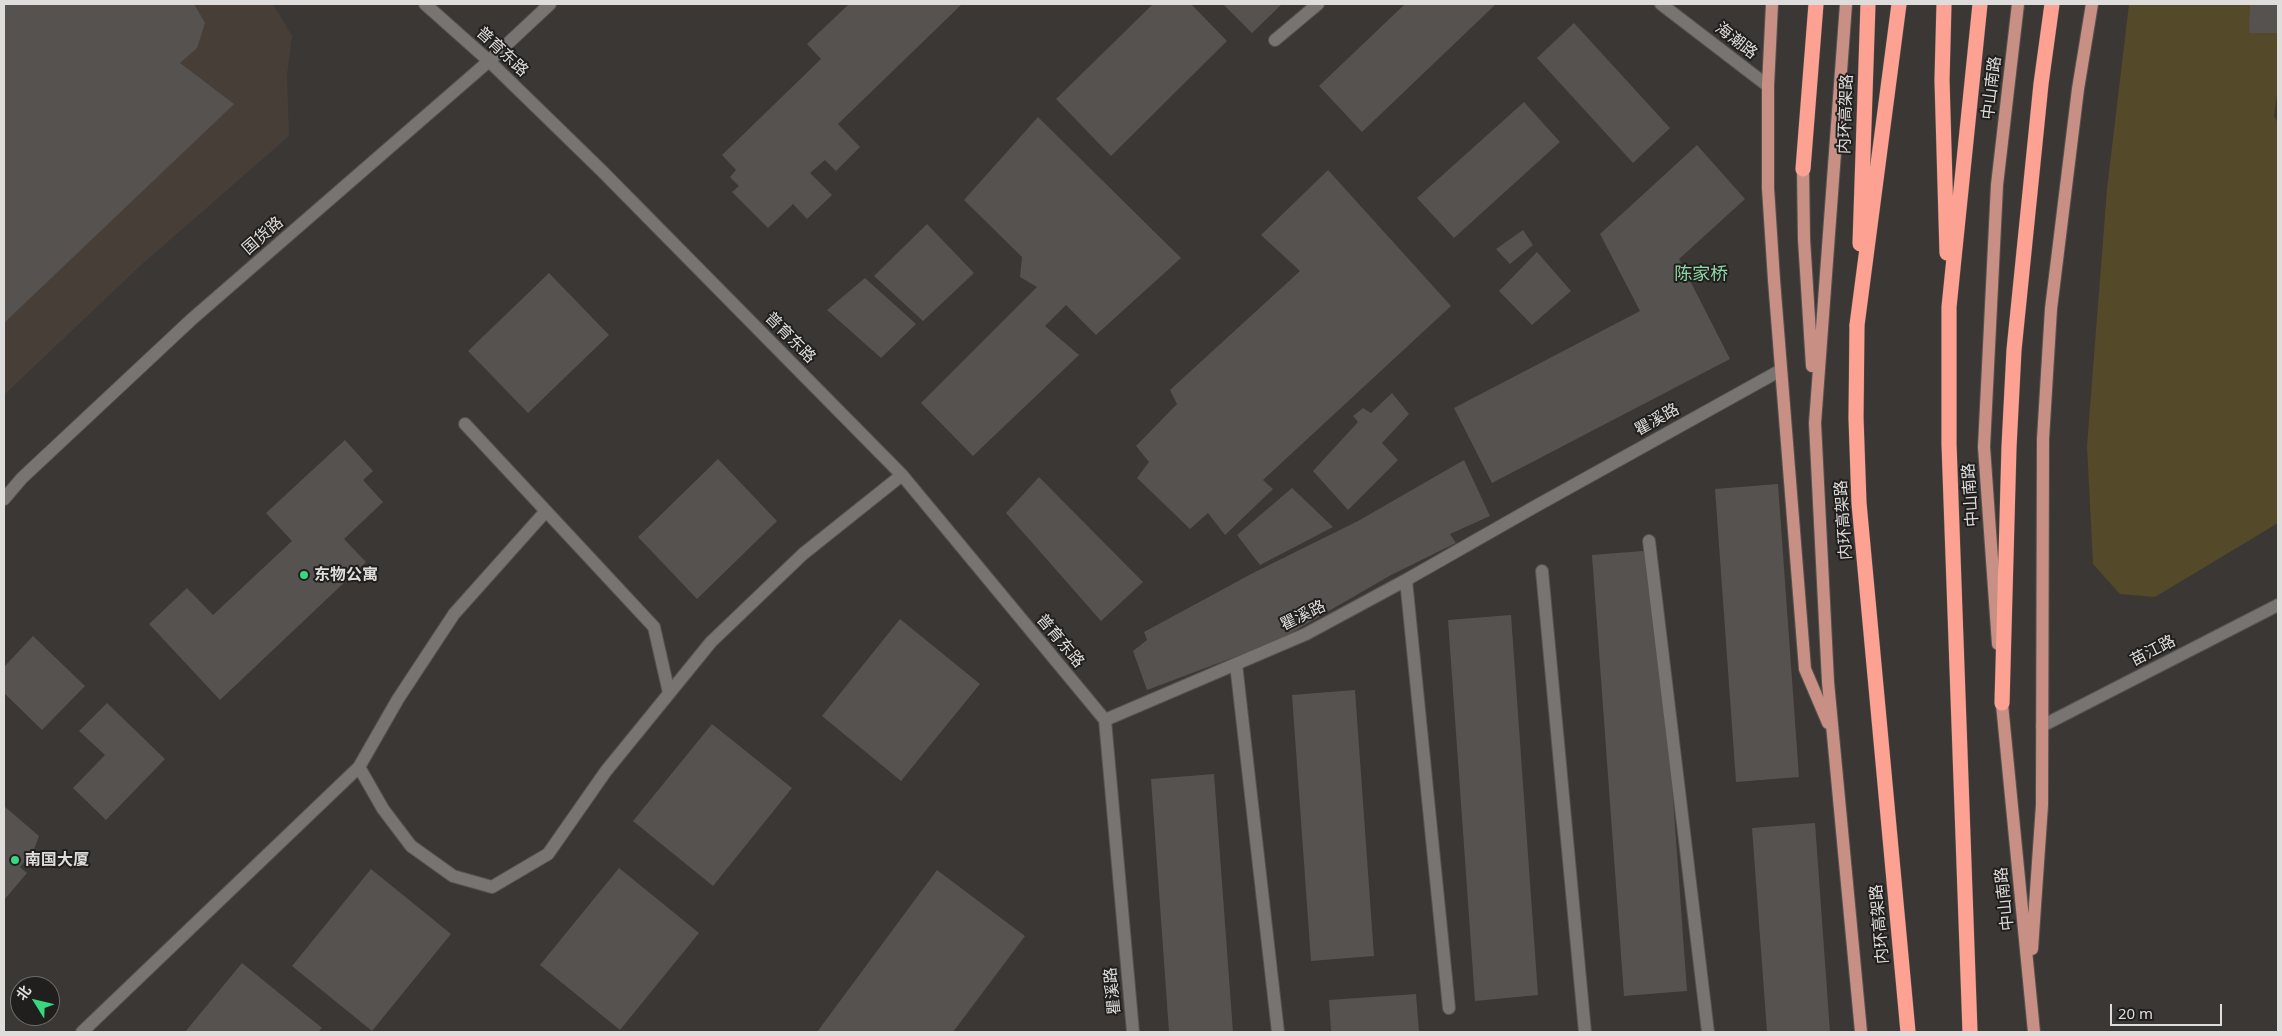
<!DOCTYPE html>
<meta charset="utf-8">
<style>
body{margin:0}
#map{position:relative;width:2282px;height:1036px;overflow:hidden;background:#3b3735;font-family:"Noto Sans","Noto Sans SC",sans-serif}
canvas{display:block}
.frame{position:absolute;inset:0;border:5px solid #dfdddb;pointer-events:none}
.north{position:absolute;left:10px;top:976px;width:50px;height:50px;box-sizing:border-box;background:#201f1e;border:1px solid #6c6b6a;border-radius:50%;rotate:306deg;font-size:14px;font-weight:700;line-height:20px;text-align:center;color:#dfdddb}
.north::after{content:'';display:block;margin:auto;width:18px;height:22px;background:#39d87f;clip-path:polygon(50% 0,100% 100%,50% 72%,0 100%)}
.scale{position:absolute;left:2110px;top:1004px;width:112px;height:22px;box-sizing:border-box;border:2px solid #dfdddb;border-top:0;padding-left:6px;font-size:15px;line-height:18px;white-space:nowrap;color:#dfdddb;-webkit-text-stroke:4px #201f1e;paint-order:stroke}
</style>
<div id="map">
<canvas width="2282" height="1036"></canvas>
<div class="frame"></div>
<div class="north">北</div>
<div class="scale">20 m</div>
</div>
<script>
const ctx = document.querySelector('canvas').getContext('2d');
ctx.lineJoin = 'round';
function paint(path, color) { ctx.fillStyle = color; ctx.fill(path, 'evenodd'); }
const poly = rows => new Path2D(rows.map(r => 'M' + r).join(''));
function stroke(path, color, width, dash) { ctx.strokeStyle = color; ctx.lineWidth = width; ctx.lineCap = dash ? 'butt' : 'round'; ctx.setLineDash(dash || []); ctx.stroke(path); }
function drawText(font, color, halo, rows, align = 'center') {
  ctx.font = font + ' "Noto Sans","Noto Sans SC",sans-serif'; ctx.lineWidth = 4; ctx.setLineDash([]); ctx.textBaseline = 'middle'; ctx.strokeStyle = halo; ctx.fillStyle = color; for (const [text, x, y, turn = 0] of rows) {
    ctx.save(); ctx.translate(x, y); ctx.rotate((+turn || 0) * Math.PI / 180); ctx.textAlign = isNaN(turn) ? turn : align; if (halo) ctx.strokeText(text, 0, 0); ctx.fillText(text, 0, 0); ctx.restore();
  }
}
const built = poly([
 [4,4,273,4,292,36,287,75,289,136,140,266,4,395]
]);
const green = poly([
 [2129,4,2250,4,2250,32,2278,33,2278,89,2274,116,2278,123,2278,523,2155,597,2120,594,2093,564,2087,446,2107,189]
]);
const building = poly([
 [4,4,194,4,205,23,197,48,180,63,234,104,4,323],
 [849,4,962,4,838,124,860,147,836,171,825,160,810,173,832,195,807,219,793,204,768,228,732,192,739,186,730,177,736,170,722,155,821,59,807,44],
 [1153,4,1191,4,1227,41,1111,156,1056,99],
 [1223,4,1282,4,1252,33],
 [1405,4,1496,4,1362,132,1319,86],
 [2250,4,2278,4,2278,33,2249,33],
 [1574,23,1670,128,1633,163,1537,58],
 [1524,102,1560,142,1454,238,1417,198],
 [1038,117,1181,258,1096,335,1066,305,1045,326,1079,355,973,456,921,403,1037,287,1020,277,1022,257,964,200],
 [1697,145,1745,199,1679,259,1730,359,1492,483,1454,408,1640,311,1600,234],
 [1328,170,1451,306,1263,480,1273,489,1225,535,1208,513,1190,529,1137,478,1149,462,1136,446,1177,404,1170,390,1300,271,1261,235],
 [927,224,974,273,923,321,874,276],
 [1523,230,1533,245,1510,264,1496,249],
 [1537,252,1571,291,1532,325,1499,291],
 [549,273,609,335,528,413,468,351],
 [865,278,916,324,881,358,827,310],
 [1392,393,1409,414,1382,443,1398,460,1348,510,1313,471,1358,422,1353,416,1363,408,1371,413],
 [345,440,373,471,363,480,383,502,344,539,366,562,220,700,149,624,187,588,213,615,292,541,266,513],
 [718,459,777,521,697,599,638,537],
 [1464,460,1490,516,1450,534,1456,543,1391,575,1277,641,1147,690,1133,651,1147,640,1144,632,1253,573,1358,521],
 [1039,477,1143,582,1101,621,1006,513],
 [1778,484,1799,777,1736,782,1715,489],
 [1292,488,1333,527,1260,565,1237,535],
 [1655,550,1687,991,1624,996,1592,555],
 [1511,615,1538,995,1475,1001,1448,620],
 [900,619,980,684,901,781,822,716],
 [33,636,85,686,42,730,4,693,4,667],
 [1355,690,1374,956,1311,961,1292,695],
 [107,703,165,759,106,820,73,788,105,755,79,731],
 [712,724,792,788,713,886,633,821],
 [1214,774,1233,1032,1169,1032,1151,779],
 [4,806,39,836,33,852,20,867,27,873,4,900],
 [1815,823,1830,1032,1767,1032,1752,828],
 [619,868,699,933,620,1030,540,965],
 [371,869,451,934,372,1031,292,966],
 [937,870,1025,936,953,1032,817,1032],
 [242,963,322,1028,318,1032,185,1032],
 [1416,994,1419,1032,1331,1032,1329,1000]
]);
const minor = poly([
 [425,4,489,61,602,171,902,475,1105,720],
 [1661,4,1768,86],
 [1275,40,1318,4],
 [465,424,654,627,669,693],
 [4,499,22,478,192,319,489,61,550,4],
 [1649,541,1708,1032],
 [1542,571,1585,1032],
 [1406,580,1449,1008],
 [1236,664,1278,1032],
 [1105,720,1306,634,1406,580,1536,506,1781,370],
 [1105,720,1133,1032],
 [2042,726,2278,605],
 [359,767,383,809,411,846,453,876,492,887,548,854,606,771,711,642,803,554,902,475],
 [82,1032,359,767,398,699,454,614,546,511]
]);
const major = poly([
 [1772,4,1768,86,1768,188,1774,280,1805,669,1828,723],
 [1846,4,1815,423,1828,682,1861,1032],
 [1803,169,1804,239,1812,366],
 [1998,644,1984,447,1997,185,2018,4],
 [2001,694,2034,1032],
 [2032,949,2042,805,2043,439,2051,309,2078,89,2092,4]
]);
const highway = poly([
 [1944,4,1942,80,1947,253],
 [1803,169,1816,4],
 [1857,325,1856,418,1859,503,1908,1032],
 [2002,703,2009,447,2014,350,2041,84,2052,4],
 [1970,1032,1949,444,1949,307,1980,4]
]);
const highwayBridge = poly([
 [1860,244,1868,4],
 [1857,325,1899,4]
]);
const markers = [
 [304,575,5,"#39d87f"],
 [15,860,5,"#39d87f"]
];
const streetNames = [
 ["海潮路",1736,41,38],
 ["普育东路",502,52,43],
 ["中山南路",1992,88,-83],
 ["内环高架路",1846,114,-88],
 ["国货路",263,236,-41],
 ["普育东路",790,338,45],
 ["瞿溪路",1657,420,-29],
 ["中山南路",1971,495,-94],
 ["内环高架路",1844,520,-94],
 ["瞿溪路",1303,616,-26],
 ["普育东路",1060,641,50],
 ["苗江路",2153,651,-27],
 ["中山南路",2005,899,-96],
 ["内环高架路",1880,924,-95],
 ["瞿溪路",1113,991,-95]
];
const poiNames = [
 ["东物公寓",314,575],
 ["南国大厦",25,860]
];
const neighbourhoodNames = [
 ["陈家桥",1701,275]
];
paint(built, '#483e38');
paint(green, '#544929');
paint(building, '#55524f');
stroke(minor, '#575351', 14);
stroke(major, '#575351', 14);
stroke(highway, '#575351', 16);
stroke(minor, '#787471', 12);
stroke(major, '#c89085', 12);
stroke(highway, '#fda293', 15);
stroke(highwayBridge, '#575351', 16, []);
stroke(highwayBridge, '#fda293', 15);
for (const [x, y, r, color] of markers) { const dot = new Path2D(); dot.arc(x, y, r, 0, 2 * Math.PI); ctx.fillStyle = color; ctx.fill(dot); stroke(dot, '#201f1e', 2); }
drawText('16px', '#dfdddb', '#201f1e', streetNames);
drawText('bold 16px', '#dfdddb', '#201f1e', poiNames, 'left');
drawText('18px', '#90d8a6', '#201f1e', neighbourhoodNames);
</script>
